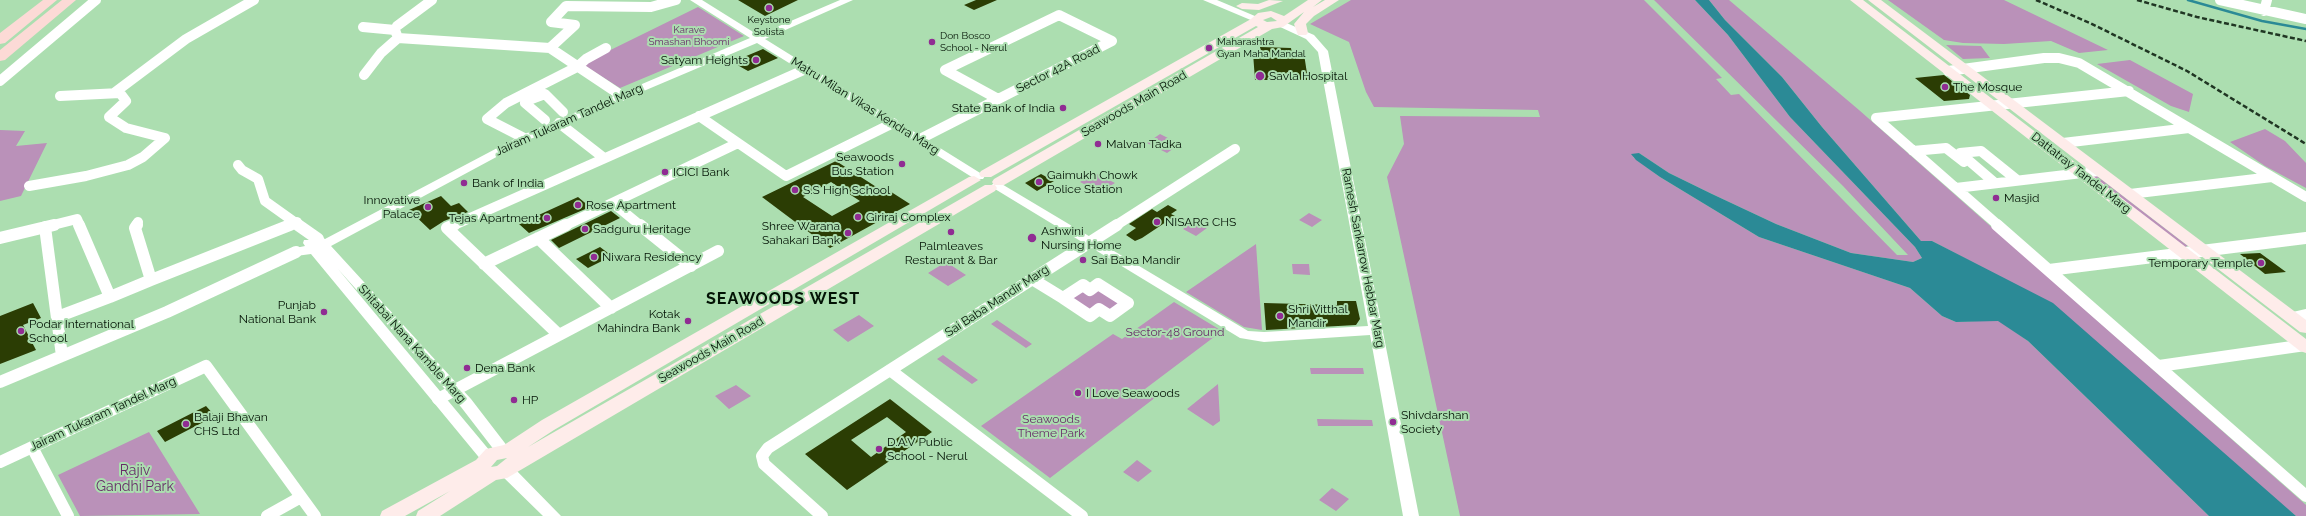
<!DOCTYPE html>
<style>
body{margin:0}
canvas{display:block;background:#acdeb0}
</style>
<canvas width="2306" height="516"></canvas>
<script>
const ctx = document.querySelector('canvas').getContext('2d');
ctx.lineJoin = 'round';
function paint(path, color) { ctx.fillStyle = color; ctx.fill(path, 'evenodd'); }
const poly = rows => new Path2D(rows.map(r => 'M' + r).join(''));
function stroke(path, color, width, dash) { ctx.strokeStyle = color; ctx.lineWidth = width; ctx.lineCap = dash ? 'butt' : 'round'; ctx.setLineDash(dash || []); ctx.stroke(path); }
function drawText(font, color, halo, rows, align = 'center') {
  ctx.font = font + ' Raleway,sans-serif'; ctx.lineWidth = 4; ctx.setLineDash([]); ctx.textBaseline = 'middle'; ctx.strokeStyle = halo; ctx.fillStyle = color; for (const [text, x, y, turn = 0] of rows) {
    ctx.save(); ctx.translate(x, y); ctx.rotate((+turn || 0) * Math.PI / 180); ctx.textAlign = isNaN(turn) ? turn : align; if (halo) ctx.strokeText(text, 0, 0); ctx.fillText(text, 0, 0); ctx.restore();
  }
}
const green = poly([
 [1351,0,1644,0,1722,78,1716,79,1731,95,1739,94,1897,255,1908,255,1843,186,1654,0,1695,0,1728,35,1790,117,1915,247,1922,258,1913,262,1851,253,1776,224,1712,194,1669,173,1639,153,1633,157,1660,177,1759,237,1910,288,1942,316,1956,322,1998,320,2028,341,2209,516,1460,516,1387,177,1404,144,1400,116,1540,117,1538,110,1374,107,1366,92,1349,42,1310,24],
 [1709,0,1729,0,1859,110,2306,505,2306,516,2296,516,1989,271,1932,241,1921,241,1822,127,1782,77,1725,20],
 [1888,0,2004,0,2108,50,2079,53,2051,41,2004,44,1963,43,1944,40],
 [698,7,744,36,620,88,582,64],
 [1946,45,1981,46,1990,58,1963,59],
 [2130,60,2193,94,2189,112,2171,106,2097,64],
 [2265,129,2285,141,2306,163,2306,188,2265,166,2230,142],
 [0,130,25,131,16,146,47,143,21,196,0,201],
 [1160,134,1180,144,1167,153,1147,143],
 [1095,173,1115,183,1100,192,1080,182],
 [2089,176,2097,176,2188,246,2182,248],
 [1309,213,1322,220,1312,227,1299,220],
 [1194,221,1207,228,1196,236,1183,229],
 [1256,244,1262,330,1244,327,1186,292],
 [946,262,966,275,948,286,928,273],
 [1292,264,1309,264,1310,275,1293,274],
 [1098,284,1128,303,1090,316,1063,298],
 [1174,302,1222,331,1145,389,1156,397,1050,478,981,426,1113,334,1122,339],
 [859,315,874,326,848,342,833,330],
 [997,320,1032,344,1026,348,991,324],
 [943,355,978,380,972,384,937,359],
 [1310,368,1363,368,1364,374,1311,374],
 [1218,384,1220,421,1213,426,1187,409],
 [736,385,751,396,729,409,715,396],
 [1317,419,1372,420,1373,426,1318,426],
 [149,432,200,514,80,516,58,475],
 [1137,460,1152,471,1138,482,1123,472],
 [1332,488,1349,499,1336,511,1319,500]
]);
const water = poly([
 [1695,0,1709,0,1725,20,1782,77,1822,127,1921,241,1932,241,2053,303,2296,516,2209,516,2028,341,1998,321,1956,322,1942,316,1910,288,1759,237,1660,177,1636,160,1631,154,1639,153,1669,173,1712,194,1776,224,1851,253,1913,262,1922,258,1915,247,1790,117,1728,35]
]);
const stream = poly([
 [2188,0,2262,21,2306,29]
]);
const building = poly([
 [738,0,798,0,765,16],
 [976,0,997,0,974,10,964,5],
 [1260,47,1291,48,1292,54,1304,54,1308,80,1255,80,1253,53,1261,53],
 [763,49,778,58,748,71,732,62],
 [1944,75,1970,95,1969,99,1944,101,1915,78],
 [836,161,881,190,885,188,910,204,830,248,762,197],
 [831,182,860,201,832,216,803,197],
 [1041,174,1054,181,1037,191,1025,183],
 [441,196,451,206,459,203,468,212,444,221,430,230,409,210],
 [578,197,590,207,529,233,519,224],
 [1168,205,1177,210,1171,214,1175,216,1142,238,1135,241,1126,235,1136,228,1129,224,1152,209,1157,212],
 [611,211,620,218,559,248,551,240],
 [600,247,612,256,588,268,576,259],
 [2260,253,2286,272,2265,274,2240,254],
 [1337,301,1356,301,1360,319,1356,325,1266,330,1264,303,1337,305],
 [33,303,41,318,23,325,36,350,0,364,0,316],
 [890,399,932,432,847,490,805,454],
 [887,417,906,432,871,457,851,440],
 [206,406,215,416,165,442,157,431]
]);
const minorFar1 = poly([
 [432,0,397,26,395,30,398,38,550,48,622,96],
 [2220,0,2306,19],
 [2264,11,2267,0],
 [363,27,395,30],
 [550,48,575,25,551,22,566,6,651,7,676,0],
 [1948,71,2044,58,2059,58,2079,63,2306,197],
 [364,75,381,53,398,38],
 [0,81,96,0],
 [114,93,186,39,254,0],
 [60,96,120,93,126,101,109,117,126,128,165,138],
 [699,116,786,176,893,123],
 [1876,118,1999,226],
 [1876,118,2129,91],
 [545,120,525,103,526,101,545,94,563,112],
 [559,123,604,158],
 [524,138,487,119,506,103,577,67,586,59,606,48],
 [920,139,1112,41,1059,15,945,70,998,99],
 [2063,143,2189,128],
 [1913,151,1946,148,1964,162],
 [238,165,242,170,258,179,265,201,300,226],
 [1995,183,1960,153,1981,151,2017,180],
 [29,186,86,176,128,165,143,157,165,138],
 [1956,188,2099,171],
 [2130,194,2272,177],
 [613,203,641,226],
 [49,226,77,219,80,226],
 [136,226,138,222],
 [287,226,297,222],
 [452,226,806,69],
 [564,226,738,143],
 [1115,226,1235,149]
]);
const minor = poly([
 [137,225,135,228,151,280,290,225],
 [298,225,318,239],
 [454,225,447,228,559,335],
 [640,225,691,266],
 [1997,225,2306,496],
 [45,227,62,356],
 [0,238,54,225],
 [538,238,611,308],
 [484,264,566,225],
 [2049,270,2306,238],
 [1032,279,1063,298],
 [1098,284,1128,303,1110,316,1099,309,1090,316,1063,298,1083,285,1090,290,1098,284],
 [110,297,151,280],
 [57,317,110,297,79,225],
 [2293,318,2306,315],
 [2159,366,2306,345],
 [890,370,1082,516],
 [0,382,167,312,296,252],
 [438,399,718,251],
 [32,447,68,516],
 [0,462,206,366,315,516],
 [267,516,301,497],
 [822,516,764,464,762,456,768,448,1117,225]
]);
const tertiary = poly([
 [690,0,702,0,758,35,840,0,853,0,765,39,985,176,983,179,975,179,757,43,528,140,331,246,471,399,511,451,508,455,503,457,498,455,461,407,338,269,495,457,492,461,487,463,482,461,311,254,296,256,290,252,291,249,305,246,303,243,304,240,312,240,313,236,318,235,325,239,520,136,750,38,690,0],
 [1203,0,1217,0,1262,19,1261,21,1253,21,1203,0],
 [1282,21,1314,35,1328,51,1419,516,1403,516,1370,335,1264,342,1240,338,990,186,996,182,1000,183,1248,331,1264,332,1368,326,1318,52,1306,39,1278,26,1278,22,1282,21],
 [507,465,513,467,561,516,543,516,501,475,499,471,501,467,507,465]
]);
const secondary = poly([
 [1269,0,1283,1,1259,10,1242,9,1236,6,1242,3,1258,4,1269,0],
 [1308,0,1322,0,1313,7,1325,0,1339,0,1314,16,1306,24,1308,33,1306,35,1298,35,1294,24,1304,12,1283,27,1272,29,1004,185,995,185,997,188,995,191,507,478,496,480,440,516,416,516,418,511,450,491,405,516,380,516,382,511,476,460,486,449,504,445,542,420,969,177,974,176,981,180,554,430,528,447,985,185,994,185,992,182,994,179,1258,27,1256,26,991,177,981,177,979,174,981,171,1251,19,1258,13,1271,11,1284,16,1308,0],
 [1271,17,1277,21,1267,22,1263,20,1271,17],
 [507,458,497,466,491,467,497,460,507,458],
 [1850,0,1863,0,2306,339,2306,353,2300,351,1850,0],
 [1868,0,1881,0,2306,320,2306,333,2300,332,1868,0]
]);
const primary = poly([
 [43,0,57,0,5,43,0,44,0,33,43,0],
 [62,0,76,0,5,60,0,61,0,50,62,0]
]);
const rail = poly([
 [2036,0,2090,23,2187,71,2306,144],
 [2137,0,2197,17,2306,41]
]);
const markers = [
 [769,8,4,"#902c93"],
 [932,42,4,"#902c93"],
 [1209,48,4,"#902c93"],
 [756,60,4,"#902c93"],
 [1260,76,5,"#902c93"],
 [1945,87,4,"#902c93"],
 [1063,108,4,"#902c93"],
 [1098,144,4,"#902c93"],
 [902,164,4,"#902c93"],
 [665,172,4,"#902c93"],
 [1039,182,4,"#902c93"],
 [464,183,4,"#902c93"],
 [795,190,4,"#902c93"],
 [1996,198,4,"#902c93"],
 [578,205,4,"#902c93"],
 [428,207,4,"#902c93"],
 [858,217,4,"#902c93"],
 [547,218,4,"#902c93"],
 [1157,222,4,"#902c93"],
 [585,229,4,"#902c93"],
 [951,232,4,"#902c93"],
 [848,233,4,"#902c93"],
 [1032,238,5,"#902c93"],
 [594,257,4,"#902c93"],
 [1083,260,4,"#902c93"],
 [2261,263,4,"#902c93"],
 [324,312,4,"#902c93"],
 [1280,316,4,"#902c93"],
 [688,321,4,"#902c93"],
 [21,331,4,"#902c93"],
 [467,368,4,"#902c93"],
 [1078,393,4,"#902c93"],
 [514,400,4,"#902c93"],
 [1393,422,4,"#902c93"],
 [186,424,4,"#902c93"],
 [879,449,4,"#902c93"]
];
const farPoinames = [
 ["Keystone",769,20,"center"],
 ["Solista",769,32,"center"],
 ["Don Bosco",940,36],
 ["School - Nerul",940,48],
 ["Maharashtra",1217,42],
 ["Gyan Maha Mandal",1217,54]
];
const farParknames = [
 ["Karave",689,30],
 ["Smashan Bhoomi",689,42]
];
const poiNames = [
 ["Satyam Heights",748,60,"right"],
 ["Savla Hospital",1269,76],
 ["The Mosque",1953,87],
 ["State Bank of India",1055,108,"right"],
 ["Malvan Tadka",1106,144],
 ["Seawoods",894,157,"right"],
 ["Bus Station",894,171,"right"],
 ["ICICI Bank",673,172],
 ["Gaimukh Chowk",1047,175],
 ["Police Station",1047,189],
 ["Bank of India",472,183],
 ["S.S High School",803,190],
 ["Masjid",2004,198],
 ["Innovative",420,200,"right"],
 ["Palace",420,214,"right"],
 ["Rose Apartment",586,205],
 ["Giriraj Complex",866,217],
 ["Tejas Apartment",539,218,"right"],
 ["NISARG CHS",1165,222],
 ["Shree Warana",840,226,"right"],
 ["Sahakari Bank",840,240,"right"],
 ["Sadguru Heritage",593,229],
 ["Ashwini",1041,231],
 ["Nursing Home",1041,245],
 ["Palmleaves",951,246,"center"],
 ["Restaurant & Bar",951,260,"center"],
 ["Niwara Residency",602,257],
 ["Sai Baba Mandir",1091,260],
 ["Temporary Temple",2253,263,"right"],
 ["Punjab",316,305,"right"],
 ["National Bank",316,319,"right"],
 ["Shri Vitthal",1288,309],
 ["Mandir",1288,323],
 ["Kotak",680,314,"right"],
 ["Mahindra Bank",680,328,"right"],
 ["Podar International",29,324],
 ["School",29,338],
 ["Dena Bank",475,368],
 ["I Love Seawoods",1086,393],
 ["HP",522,400],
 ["Shivdarshan",1401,415],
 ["Society",1401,429],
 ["Balaji Bhavan",194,417],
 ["CHS Ltd",194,431],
 ["D.A.V Public",887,442],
 ["School - Nerul",887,456]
];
const streetNames = [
 ["Sector 42A Road",1058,69,-27],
 ["Seawoods Main Road",1134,104,-30],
 ["Matru Milan Vikas Kendra Marg",865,106,32],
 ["Jairam Tukaram Tandel Marg",569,120,-24],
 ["Dattatray Tandel Marg",2081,173,38],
 ["Ramesh Sankarrow Hebbar Marg",1363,258,79],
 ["Sai Baba Mandir Marg",997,301,-33],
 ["Shitabai Nana Kamble Marg",412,344,48],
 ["Seawoods Main Road",711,350,-30],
 ["Jairam Tukaram Tandel Marg",103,414,-25]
];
const parkNames = [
 ["Sector-48 Ground",1175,332],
 ["Seawoods",1051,419],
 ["Theme Park",1051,433]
];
const nearParknames = [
 ["Rajiv",135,471],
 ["Gandhi Park",135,487]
];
const districtNames = [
 ["SEAWOODS WEST",783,299]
];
paint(green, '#ba91b9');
paint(water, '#2b8a96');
stroke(stream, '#2b8a96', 2.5);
paint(building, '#2b3d04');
stroke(minorFar1, '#fff', 10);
stroke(minor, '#fff', 12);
paint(tertiary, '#fff');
paint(secondary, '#feecea');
paint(primary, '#fcdad6');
stroke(rail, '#203623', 2.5, [5, 2.5]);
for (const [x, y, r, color] of markers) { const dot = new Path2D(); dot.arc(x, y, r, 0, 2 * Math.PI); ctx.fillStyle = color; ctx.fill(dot); stroke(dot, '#acdeb0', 1.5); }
drawText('10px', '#031305', '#acdeb0', farPoinames, 'left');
drawText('10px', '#672c68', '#acdeb0', farParknames);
drawText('12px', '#031305', '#acdeb0', poiNames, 'left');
drawText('12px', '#031305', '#acdeb0', streetNames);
drawText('12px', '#672c68', '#acdeb0', parkNames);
drawText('14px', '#672c68', '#acdeb0', nearParknames);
ctx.letterSpacing = '1px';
drawText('bold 16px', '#031305', '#acdeb0', districtNames);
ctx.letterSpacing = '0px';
</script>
